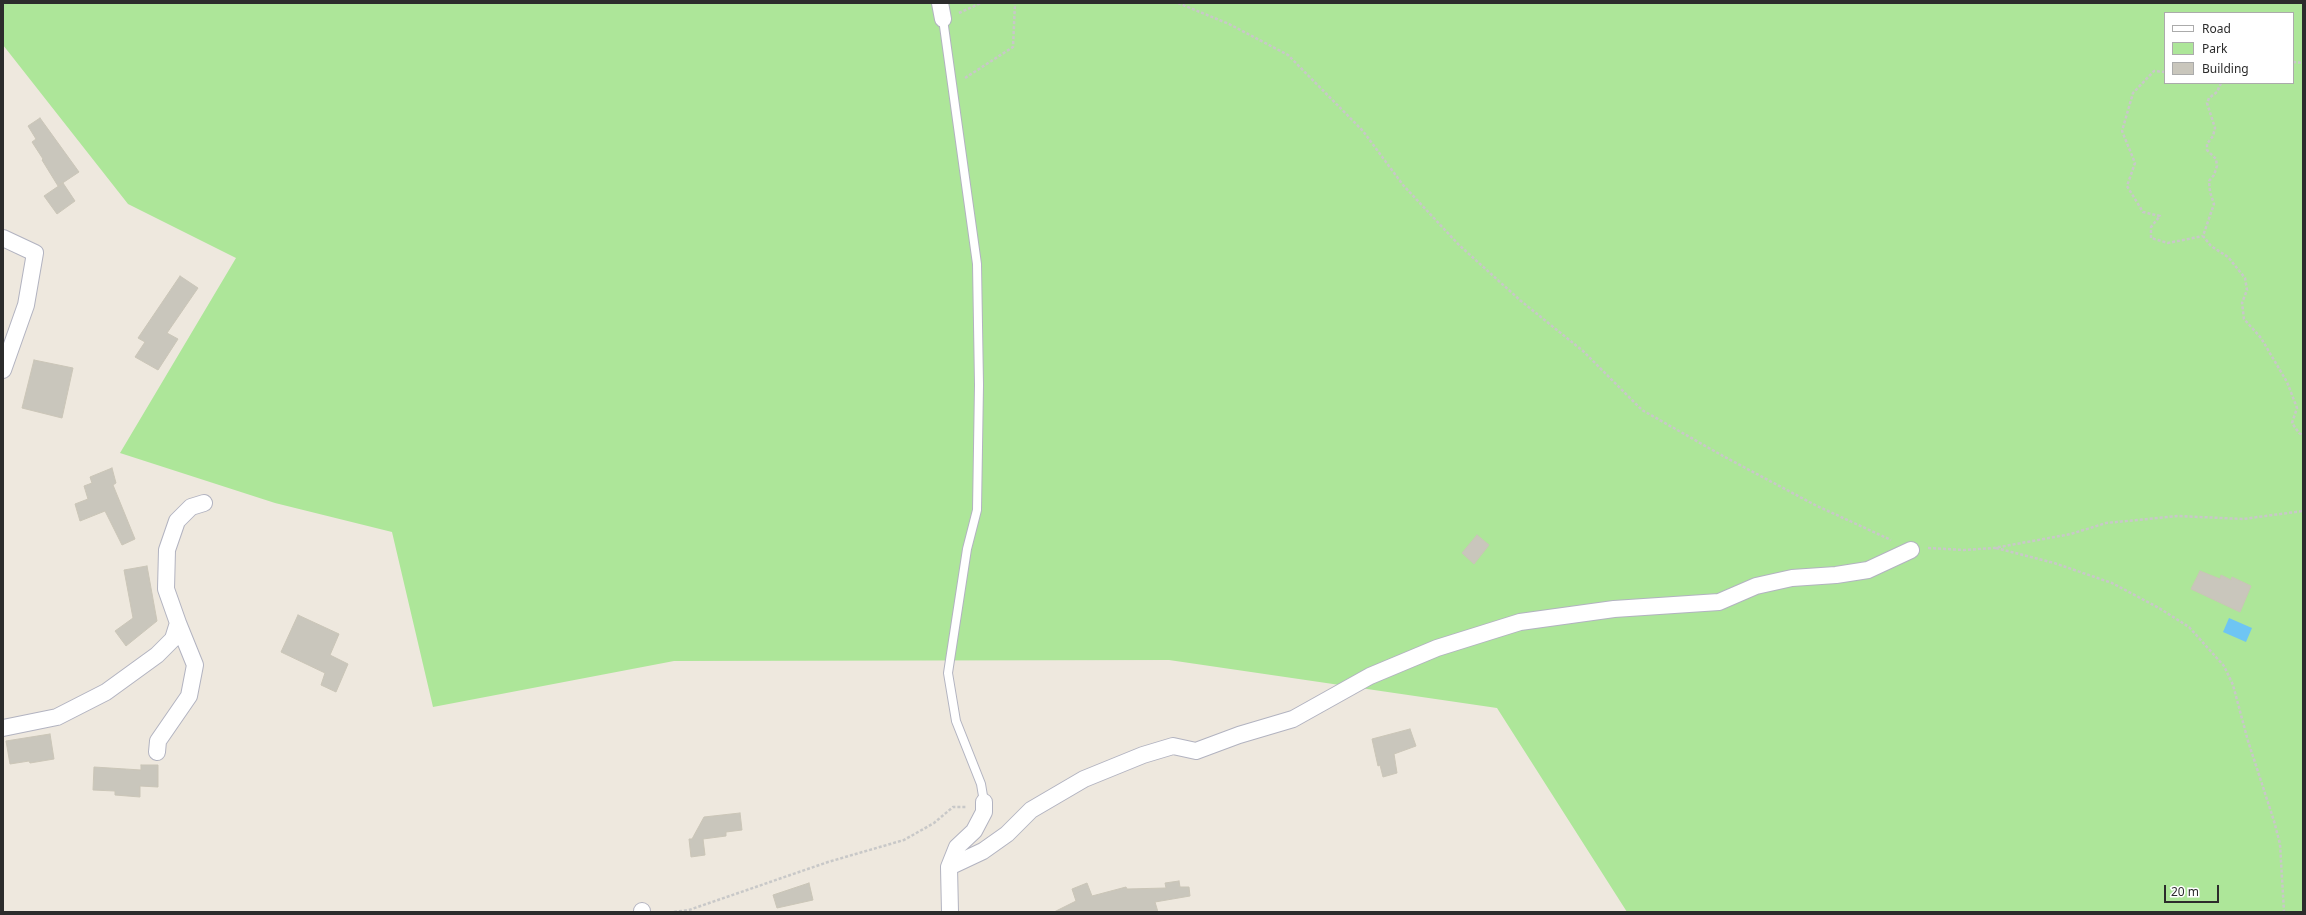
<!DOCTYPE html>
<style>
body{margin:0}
#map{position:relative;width:2306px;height:915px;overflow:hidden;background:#eee8de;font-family:"Noto Sans",sans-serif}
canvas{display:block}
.frame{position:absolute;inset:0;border:4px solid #2c2c2c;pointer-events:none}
.legend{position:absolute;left:2164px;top:12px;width:130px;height:72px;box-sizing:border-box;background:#fff;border:1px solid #ababab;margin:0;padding:5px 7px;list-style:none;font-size:12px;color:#2c2c2c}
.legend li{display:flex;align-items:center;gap:8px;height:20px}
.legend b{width:20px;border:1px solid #ababab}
.scale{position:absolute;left:2164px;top:885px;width:55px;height:18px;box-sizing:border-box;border:2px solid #2c2c2c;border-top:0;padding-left:5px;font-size:12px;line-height:14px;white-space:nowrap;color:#2c2c2c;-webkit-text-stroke:3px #fff;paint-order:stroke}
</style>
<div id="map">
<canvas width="2306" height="915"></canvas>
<div class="frame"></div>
<ul class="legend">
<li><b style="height:5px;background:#fff"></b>Road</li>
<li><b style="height:11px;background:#ade699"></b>Park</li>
<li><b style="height:11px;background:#c9c6bc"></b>Building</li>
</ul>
<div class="scale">20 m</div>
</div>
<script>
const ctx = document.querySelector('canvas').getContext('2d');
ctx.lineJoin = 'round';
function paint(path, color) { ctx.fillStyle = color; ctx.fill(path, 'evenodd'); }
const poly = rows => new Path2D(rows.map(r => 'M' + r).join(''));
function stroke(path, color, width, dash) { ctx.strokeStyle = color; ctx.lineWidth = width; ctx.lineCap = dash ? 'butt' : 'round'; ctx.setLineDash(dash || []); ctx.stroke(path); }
const green = poly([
 [3,3,2303,3,2303,912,1627,912,1497,708,1169,660,674,661,433,707,392,532,275,503,120,453,236,258,128,204,3,45],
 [2165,13,2293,13,2293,83,2165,83]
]);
const water = poly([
 [2229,618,2252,628,2246,642,2223,632]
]);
const building = poly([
 [40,118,79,172,58,186,42,160,43,159,32,142,36,139,28,126,40,118],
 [63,183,75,201,57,214,44,196,63,183],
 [180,276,198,288,167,333,178,339,158,370,135,357,145,342,138,338,180,276],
 [34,360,73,368,62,418,22,408,34,360],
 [112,468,116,483,113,485,135,539,122,545,105,511,80,521,75,504,88,499,84,486,92,483,90,477,112,468],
 [1477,535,1489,545,1474,564,1462,553,1477,535],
 [147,566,157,621,126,646,115,631,133,618,124,570,147,566],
 [2200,571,2220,579,2221,575,2231,580,2232,577,2251,586,2240,612,2191,589,2200,571],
 [298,615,339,634,330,655,348,664,336,692,321,685,325,673,281,652,298,615],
 [1410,729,1416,746,1394,754,1397,773,1383,777,1380,765,1378,766,1372,739,1410,729],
 [50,734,54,759,30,763,29,761,10,764,6,741,50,734],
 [141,765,158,765,158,787,140,786,140,797,115,795,115,791,93,790,94,767,141,770,141,765],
 [740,813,742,830,726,832,726,836,703,839,705,855,691,857,689,839,692,839,704,817,740,813],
 [1179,881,1180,887,1189,887,1190,896,1155,902,1158,912,1054,912,1076,901,1072,889,1087,883,1092,896,1126,887,1127,889,1166,888,1165,883,1179,881],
 [809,883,813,900,777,908,773,895,809,883]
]);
const path = poly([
 [1178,3,1229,24,1288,55,1363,131,1403,185,1459,245,1521,301,1583,351,1642,410,1723,456,1815,505,1891,540],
 [959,13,981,3],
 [2293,62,2303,63],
 [2165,72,2154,71,2133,93,2122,131,2135,163,2127,186,2143,212,2160,216,2151,227,2151,238,2168,243,2203,236],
 [965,78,1013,47,1015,3],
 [2221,83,2217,92,2209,98,2207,103,2215,128,2213,136,2207,144,2207,150,2216,159,2217,166,2214,175,2209,181,2210,192,2214,204,2203,236,2211,246,2228,257,2245,278,2247,290,2242,303,2244,319,2261,338,2287,382,2297,408,2292,423,2299,433,2303,435],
 [1928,548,1964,550,1994,548,2071,534,2106,523,2178,516,2243,519,2303,511],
 [1996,548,2054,563,2112,583,2159,608,2189,627,2224,666,2233,685,2248,741,2274,821,2280,844,2284,912],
 [674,912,689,910,828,862,904,840,934,823,953,807,966,807]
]);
const service = poly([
 [943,19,977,264,979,385,977,510,967,549,948,673,956,721,981,784,984,802]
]);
const minor = poly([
 [940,3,943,19],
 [3,238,35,253,26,305,3,370],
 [3,728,57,717,106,692,157,655,173,639,178,623,166,589,167,550,177,521,191,507,204,503],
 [157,752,158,741,189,696,195,665,178,623],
 [949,867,983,851,1007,834,1031,810,1084,779,1143,755,1173,746,1196,751,1239,735,1293,719,1370,676,1437,648,1520,622,1614,609,1719,602,1756,586,1792,578,1836,575,1868,570,1911,550],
 [642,911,642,912],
 [950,912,949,867,957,847,974,831,984,812,984,802]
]);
paint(green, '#ade699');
paint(water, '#6ec5f3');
paint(building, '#c9c6bc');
stroke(building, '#cac5b7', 1);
stroke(service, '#b2b3c0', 10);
stroke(minor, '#b2b3c0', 18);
stroke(path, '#c8c8c8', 2.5, [3, 2]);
stroke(service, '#fff', 8);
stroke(minor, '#fff', 16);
</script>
